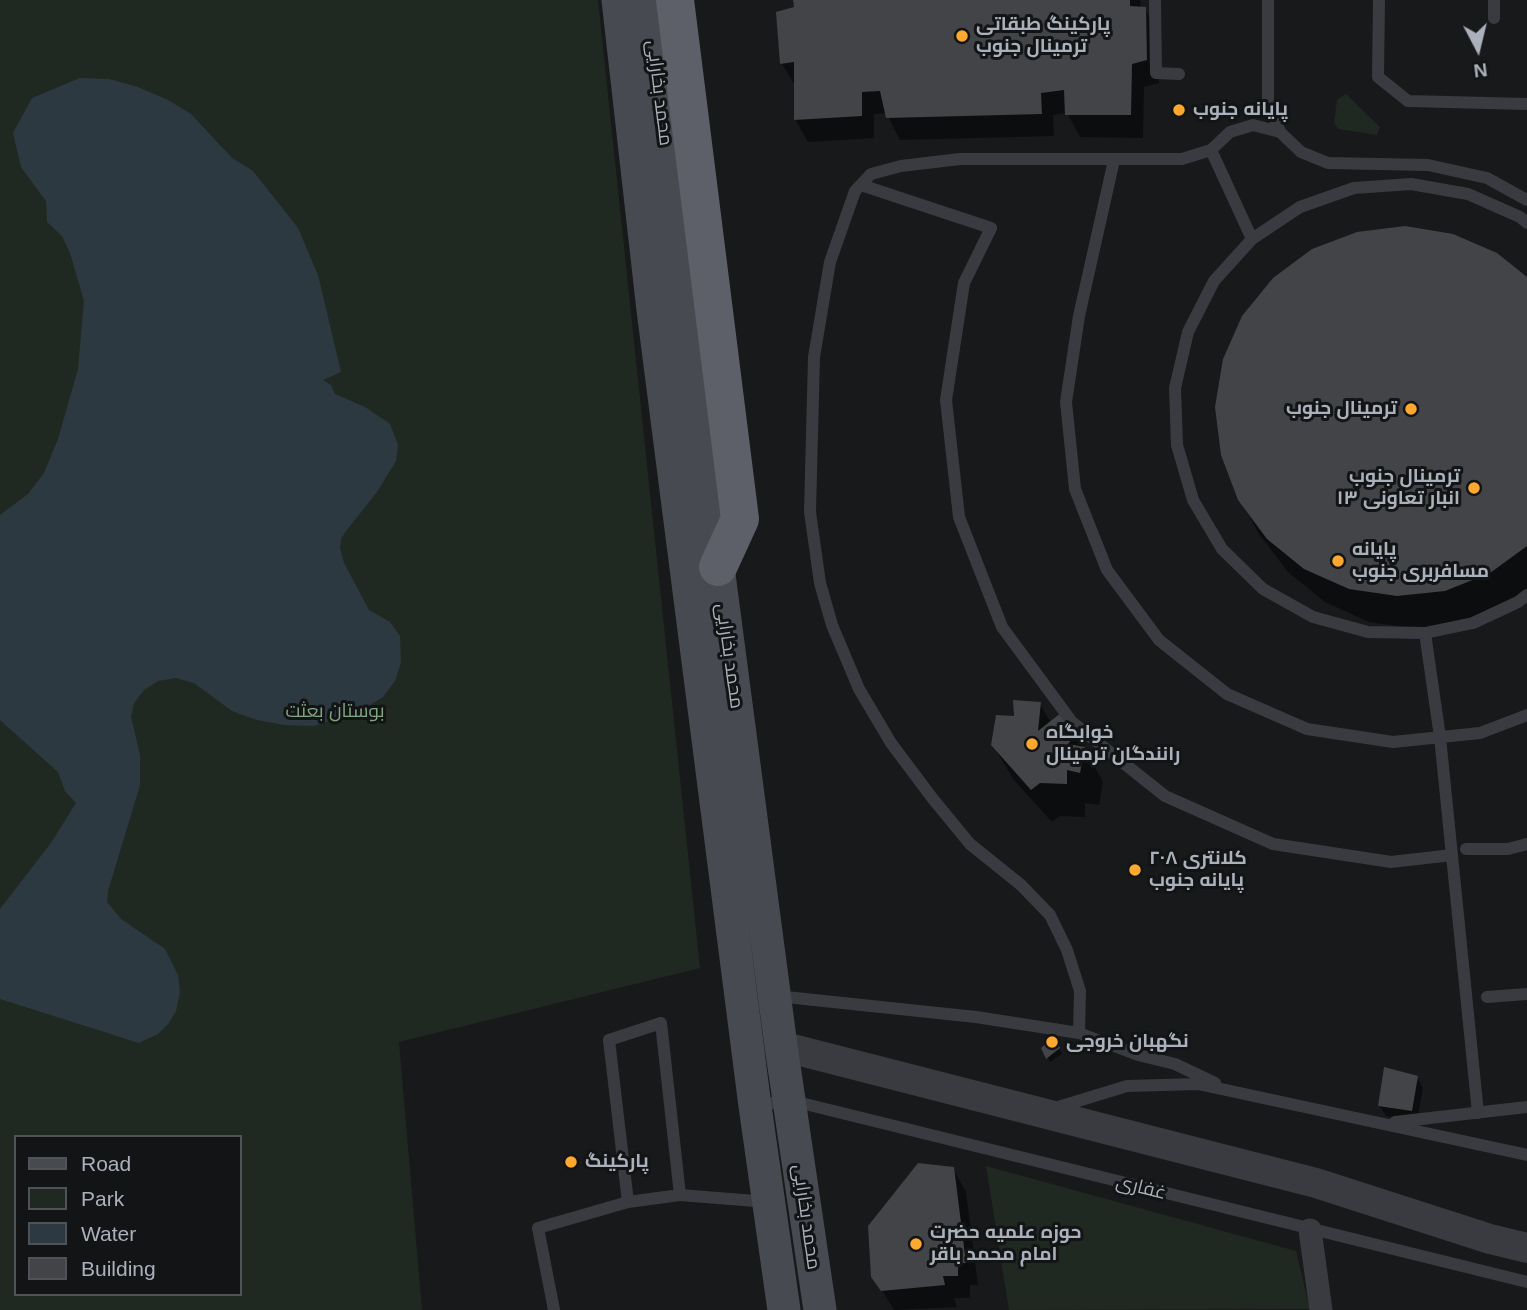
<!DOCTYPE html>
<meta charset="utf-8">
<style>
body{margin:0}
#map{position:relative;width:1527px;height:1310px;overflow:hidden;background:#18191b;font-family:Helvetica,sans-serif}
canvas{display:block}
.legend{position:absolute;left:14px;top:1135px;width:228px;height:161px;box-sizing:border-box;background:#131416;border:2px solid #4f5358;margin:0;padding:9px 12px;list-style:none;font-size:21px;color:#aab1bb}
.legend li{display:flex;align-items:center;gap:14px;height:35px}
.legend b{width:35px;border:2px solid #4f5358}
.north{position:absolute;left:1443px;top:14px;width:70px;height:70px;-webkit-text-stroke:5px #131416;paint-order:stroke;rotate:173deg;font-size:19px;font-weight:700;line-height:28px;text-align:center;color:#aab1bb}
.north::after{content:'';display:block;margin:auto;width:24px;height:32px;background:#aab1bb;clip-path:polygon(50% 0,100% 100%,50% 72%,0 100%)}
</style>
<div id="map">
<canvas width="1527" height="1310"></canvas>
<ul class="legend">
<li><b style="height:9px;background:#474a50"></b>Road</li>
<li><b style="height:19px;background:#202921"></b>Park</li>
<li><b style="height:19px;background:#2d3940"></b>Water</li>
<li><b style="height:19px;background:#424448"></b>Building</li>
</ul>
<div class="north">N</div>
</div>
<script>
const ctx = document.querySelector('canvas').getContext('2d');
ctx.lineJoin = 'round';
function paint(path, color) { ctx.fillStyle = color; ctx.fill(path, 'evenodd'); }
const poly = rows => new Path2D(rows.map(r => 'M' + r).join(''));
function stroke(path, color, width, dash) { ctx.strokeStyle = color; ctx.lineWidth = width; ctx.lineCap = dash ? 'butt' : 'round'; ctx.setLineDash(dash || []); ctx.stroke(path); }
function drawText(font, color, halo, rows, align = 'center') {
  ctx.font = font + ' Helvetica,Cairo,sans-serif'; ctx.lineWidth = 6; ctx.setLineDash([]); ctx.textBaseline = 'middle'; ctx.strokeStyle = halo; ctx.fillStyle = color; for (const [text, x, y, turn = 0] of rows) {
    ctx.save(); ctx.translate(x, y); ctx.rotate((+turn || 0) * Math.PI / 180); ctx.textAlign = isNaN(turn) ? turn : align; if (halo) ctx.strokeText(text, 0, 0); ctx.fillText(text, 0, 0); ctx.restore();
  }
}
const green = poly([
 [0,0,598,0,700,968,399,1042,422,1310,0,1310],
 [16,1137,240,1137,240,1294,16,1294],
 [1346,94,1380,127,1377,135,1338,129,1334,123,1337,100],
 [986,1166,1296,1251,1310,1309,1009,1310]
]);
const water = poly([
 [80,78,109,79,138,87,168,100,191,114,232,158,253,171,298,228,318,275,341,372,323,380,331,385,335,394,365,407,390,424,398,445,396,461,377,492,346,531,341,539,340,548,344,563,369,610,390,622,400,636,401,662,395,681,383,697,362,710,314,726,284,725,257,720,232,711,194,683,176,678,158,681,144,690,134,703,131,717,140,755,140,785,108,891,107,902,121,919,165,949,178,975,180,992,176,1011,168,1024,158,1034,139,1043,0,999,0,909,51,843,76,803,65,791,58,772,0,720,0,515,28,494,44,473,58,439,78,369,84,301,70,253,62,236,47,222,46,201,21,167,13,133,32,98]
]);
const shadow = poly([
 [795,0,1140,0,1141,8,1145,9,1158,31,1159,83,1144,87,1143,138,1080,137,1067,113,1053,115,1054,136,900,140,886,113,874,114,874,138,808,142,795,119,796,87,782,64,795,8],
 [1527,279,1527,593,1464,624,1417,629,1369,622,1325,602,1288,572,1259,534,1240,499],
 [1040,704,1051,723,1076,733,1103,782,1099,805,1085,803,1085,817,1059,816,1052,822,1013,779,993,745,1016,718],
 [1054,1039,1062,1054,1050,1062,1043,1048],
 [1417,1077,1423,1088,1417,1121,1386,1116,1379,1105],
 [953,1169,966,1192,978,1285,970,1285,970,1298,954,1298,957,1307,894,1310,873,1276]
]);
const building = poly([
 [793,0,1130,0,1130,6,1146,7,1147,60,1132,64,1131,115,1065,115,1064,90,1041,93,1042,114,886,118,880,91,862,92,862,116,794,120,794,62,780,64,776,12,794,7],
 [1405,226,1453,234,1497,253,1527,277,1527,546,1490,573,1445,591,1397,596,1349,589,1304,569,1267,539,1238,500,1221,455,1215,407,1223,359,1242,316,1273,278,1312,249,1357,232],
 [1013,700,1041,702,1038,731,1062,712,1078,732,1068,744,1085,747,1080,773,1067,770,1067,784,1040,783,1031,790,991,745,996,715,1014,716],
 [1054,1036,1060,1048,1046,1059,1041,1048],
 [1384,1067,1418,1076,1412,1111,1378,1106],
 [918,1163,954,1167,966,1263,958,1263,958,1276,943,1276,945,1285,881,1291,871,1277,868,1226]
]);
const service = poly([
 [1155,0,1156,73,1179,74],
 [1268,0,1268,102,1280,132,1301,152,1328,163,1428,165,1487,178,1527,200],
 [1379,0,1378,77,1408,101,1527,104],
 [1494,18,1494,0],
 [1211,150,1252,239],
 [1114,160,1079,316,1066,402,1075,489,1107,570,1159,640,1227,694,1307,729,1393,742,1480,733,1527,715],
 [861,185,991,228,964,283,946,400,959,517,1002,627,1072,722,1165,796,1273,844,1391,862,1452,855],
 [1527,223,1520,217,1468,194,1411,184,1354,188,1300,207,1252,239,1214,281,1188,332,1175,388,1177,445,1193,500,1222,549,1263,589,1313,617,1368,632,1425,633,1473,623,1518,602,1527,595],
 [1425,633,1440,737,1478,1113],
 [1466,849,1508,849,1527,844],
 [776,996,976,1017,1079,1033,1138,1055,1175,1064,1215,1083],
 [1487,997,1527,994],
 [1079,1033,1080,991,1067,950,1050,915,1021,885,970,844,933,799,891,743,859,689,832,625,820,583,810,512,814,357,830,262,855,191,871,174,901,166,960,159,1182,159,1211,150,1230,132,1253,125,1280,132],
 [756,1106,789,1100,1527,1282],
 [1055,1108,1127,1086,1198,1084,1527,1155],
 [1395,1122,1527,1107],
 [628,1202,680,1195,768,1202],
 [554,1310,538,1228,628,1202,609,1040,661,1023,680,1195]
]);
const minor = poly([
 [1310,1230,1321,1310]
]);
const tertiary = poly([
 [781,1046,1316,1183,1490,1239,1527,1248]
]);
const secondary = poly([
 [618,0,653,310,755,1106,784,1310],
 [648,0,718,567,781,1046,820,1310]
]);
const trunk = poly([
 [675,0,740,519,718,567]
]);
const markers = [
 [962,36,7,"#fda82e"],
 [1179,110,7,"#fda82e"],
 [1411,409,7,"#fda82e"],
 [1474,488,7,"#fda82e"],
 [1338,561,7,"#fda82e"],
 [1032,744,7,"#fda82e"],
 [1135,870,7,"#fda82e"],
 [1052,1042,7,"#fda82e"],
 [571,1162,7,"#fda82e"],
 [916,1244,7,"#fda82e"]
];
const poiNames = [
 ["پارکینگ طبقاتی",976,25],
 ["ترمینال جنوب",976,47],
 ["پایانه جنوب",1193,110],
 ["ترمینال جنوب",1397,409,"right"],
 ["ترمینال جنوب",1460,477,"right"],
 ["انبار تعاونی ۱۳",1460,499,"right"],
 ["پایانه",1352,550],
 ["مسافربری جنوب",1352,572],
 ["خوابگاه",1046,733],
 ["رانندگان ترمینال",1046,755],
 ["کلانتری ۲۰۸",1149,859],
 ["پایانه جنوب",1149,881],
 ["نگهبان خروجی",1066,1042],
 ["پارکینگ",585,1162],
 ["حوزه علمیه حضرت",930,1233],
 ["امام محمد باقر",930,1255]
];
const streetNames = [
 ["محمد بخارایی",659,93,83],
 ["محمد بخارایی",729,656,82],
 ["غفاری",1141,1188,14],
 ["محمد بخارایی",806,1217,82]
];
const parkNames = [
 ["بوستان بعثت",335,712]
];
paint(green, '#202921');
paint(water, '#2d3940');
paint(shadow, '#0007');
paint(building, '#424448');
stroke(service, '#393b40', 12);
stroke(minor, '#393b40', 23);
stroke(tertiary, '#393b40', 30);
stroke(secondary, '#474a50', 33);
stroke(trunk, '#5d6068', 38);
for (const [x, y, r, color] of markers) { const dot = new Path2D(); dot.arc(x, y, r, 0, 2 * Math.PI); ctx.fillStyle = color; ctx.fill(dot); stroke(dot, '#131416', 2.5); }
drawText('bold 19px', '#aab1bb', '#131416', poiNames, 'left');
drawText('19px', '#aab1bb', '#131416', streetNames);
drawText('19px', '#81a780', '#131416', parkNames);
</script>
